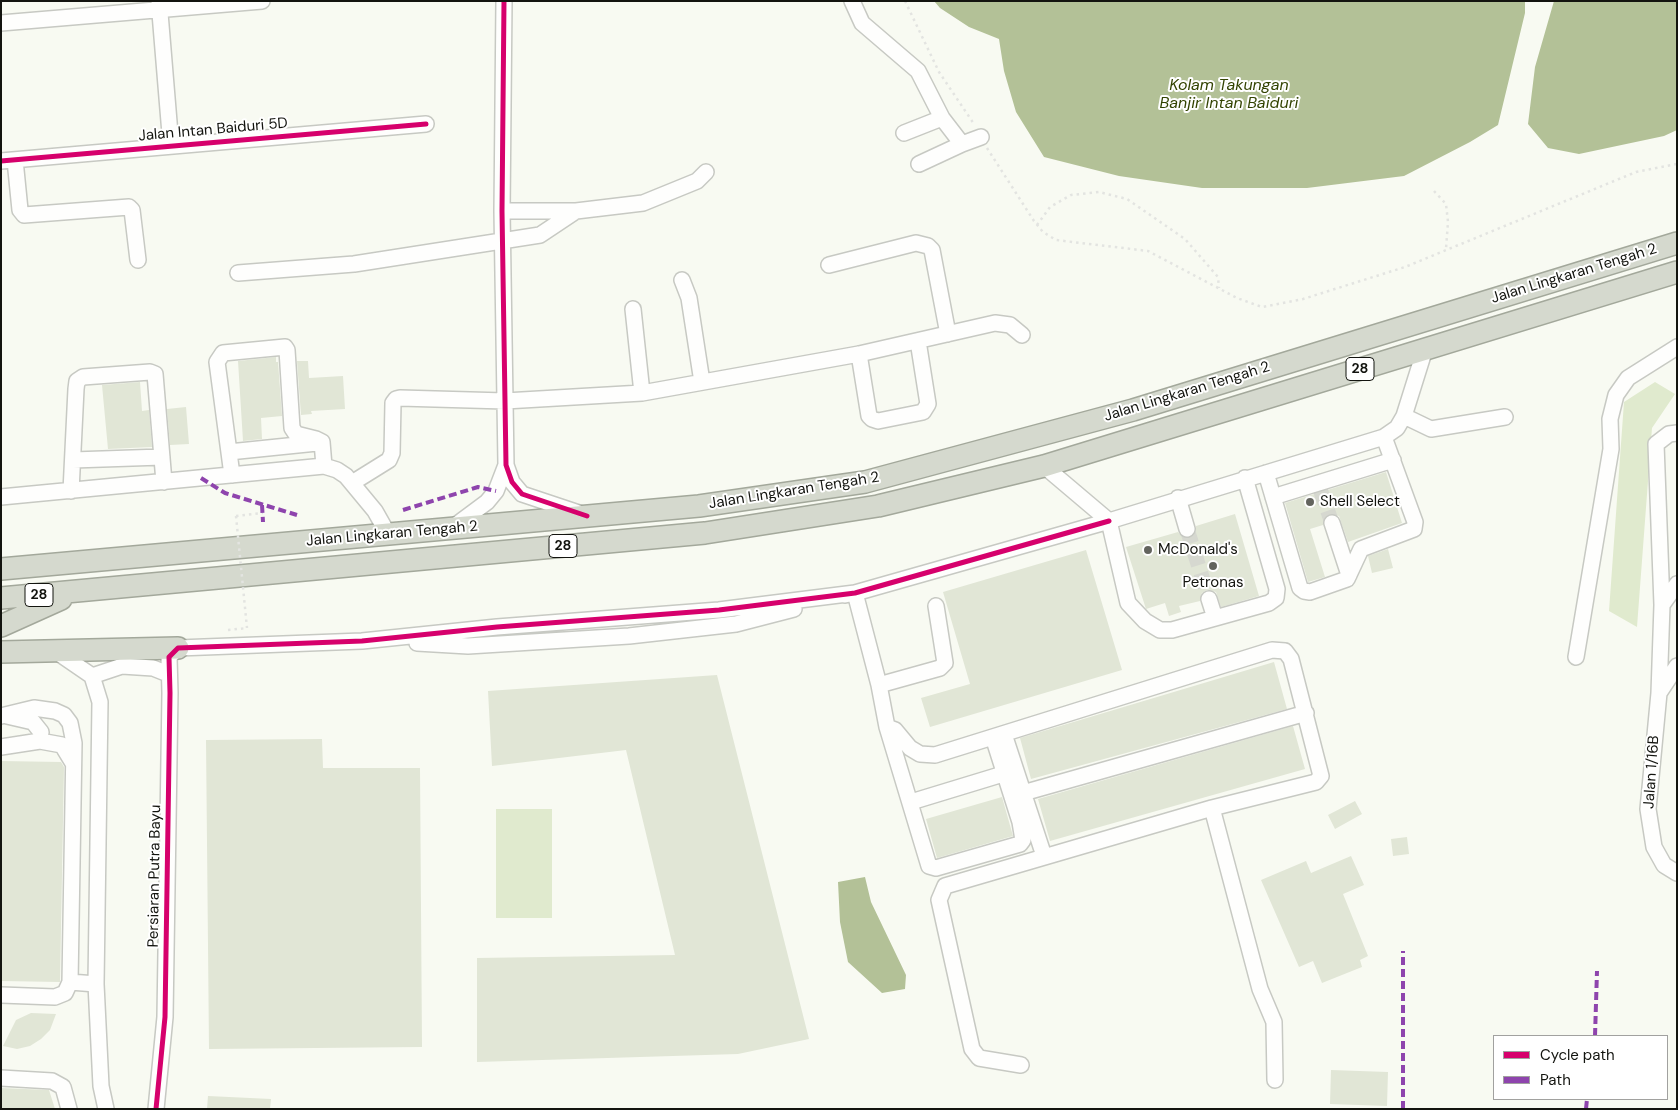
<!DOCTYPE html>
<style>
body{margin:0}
#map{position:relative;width:1678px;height:1110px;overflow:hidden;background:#f8faf2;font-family:"DM Sans",sans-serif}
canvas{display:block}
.frame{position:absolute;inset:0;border:2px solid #13140f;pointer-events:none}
.legend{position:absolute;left:1493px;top:1035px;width:175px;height:65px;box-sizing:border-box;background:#fff;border:1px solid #a1a19f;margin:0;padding:6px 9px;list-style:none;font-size:15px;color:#13140f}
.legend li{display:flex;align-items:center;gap:10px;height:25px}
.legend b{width:25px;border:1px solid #a1a19f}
</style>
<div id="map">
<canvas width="1678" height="1110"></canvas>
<div class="frame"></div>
<ul class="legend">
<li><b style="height:6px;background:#d6006c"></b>Cycle path</li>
<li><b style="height:6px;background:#8e44ad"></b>Path</li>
</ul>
</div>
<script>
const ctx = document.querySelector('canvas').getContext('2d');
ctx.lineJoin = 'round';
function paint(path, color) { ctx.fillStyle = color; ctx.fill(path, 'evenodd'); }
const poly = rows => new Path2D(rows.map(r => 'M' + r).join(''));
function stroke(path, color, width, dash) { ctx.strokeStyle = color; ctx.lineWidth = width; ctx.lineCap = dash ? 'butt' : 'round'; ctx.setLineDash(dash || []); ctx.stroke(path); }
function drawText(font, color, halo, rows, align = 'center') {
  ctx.font = font + ' "DM Sans",sans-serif'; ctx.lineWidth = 4; ctx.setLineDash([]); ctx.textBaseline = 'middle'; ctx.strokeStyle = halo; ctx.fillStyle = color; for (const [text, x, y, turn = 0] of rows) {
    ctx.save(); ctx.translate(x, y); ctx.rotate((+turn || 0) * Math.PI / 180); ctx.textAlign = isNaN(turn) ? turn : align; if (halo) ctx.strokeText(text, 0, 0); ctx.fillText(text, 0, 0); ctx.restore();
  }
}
const green = poly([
 [1655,382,1675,394,1652,428,1637,627,1609,611,1624,402],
 [496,809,552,809,552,918,496,918]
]);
const water = poly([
 [934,1,1525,1,1525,13,1498,125,1470,142,1404,176,1307,188,1202,188,1119,176,1044,157,1016,112,1004,71,999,39,969,27,940,8],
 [1554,1,1677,1,1677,130,1664,136,1579,154,1548,148,1528,124,1535,67],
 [865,877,871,902,906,975,905,989,882,993,848,962,840,922,838,882]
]);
const building = poly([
 [276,357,276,362,278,362,282,416,261,418,262,439,243,441,238,361],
 [297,361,308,361,309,378,343,376,345,409,311,411,312,414,301,415],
 [140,382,142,411,149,410,152,447,108,449,102,385],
 [186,407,189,444,170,445,167,409],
 [1386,472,1402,523,1348,542,1339,516,1329,514,1325,517,1323,525,1310,529,1325,577,1308,582,1285,503],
 [1235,514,1259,596,1221,607,1216,592,1207,590,1202,593,1200,601,1179,606,1181,612,1169,616,1165,603,1146,609,1126,547,1178,532,1184,538,1190,538,1196,532,1196,526],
 [1388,549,1393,568,1372,573,1368,556],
 [1086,550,1122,670,930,727,921,698,970,684,943,592],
 [1274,662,1287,709,1031,779,1020,738],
 [717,675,809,1039,738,1054,477,1062,477,958,675,955,626,750,492,766,488,691],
 [1293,726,1305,769,1050,841,1038,799],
 [322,739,323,768,420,768,422,1047,209,1049,206,740],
 [1,761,61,762,64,767,60,982,1,981],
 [1002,797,1013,836,937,858,926,819],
 [1355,801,1362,814,1335,829,1328,815],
 [1407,837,1409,854,1393,856,1391,839],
 [1351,856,1364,885,1343,894,1368,956,1360,960,1362,967,1322,983,1313,961,1299,967,1261,880,1306,861,1311,873],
 [31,1013,56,1014,50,1030,41,1039,30,1046,17,1049,3,1046,16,1020],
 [1331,1070,1388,1072,1387,1106,1330,1104],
 [1,1088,49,1090,55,1109,1,1109],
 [208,1096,271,1099,270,1109,207,1109]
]);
const minorTunnel = poly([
 [1320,489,1332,523],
 [1187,529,1209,599]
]);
const path = poly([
 [905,1,939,72,974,124],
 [987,148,1034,221,1043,232,1056,240,1148,251,1237,298,1262,307,1303,299,1405,267,1636,172,1677,164],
 [1434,191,1446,204,1448,222,1446,249],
 [1037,225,1050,207,1071,195,1099,192,1127,199,1185,239,1218,277,1219,288],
 [236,516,263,513],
 [228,630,247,628]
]);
const minor = poly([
 [159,1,171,146],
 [504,1,502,211,506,465,512,482,522,494,582,514],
 [852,1,862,23,918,71,942,118,962,144,981,137],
 [1,23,262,1],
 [904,133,942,118],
 [15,160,20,210,24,215,129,207,132,210,138,260],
 [1,161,426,124],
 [919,164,962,144],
 [502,211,576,211],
 [829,265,916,243,928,246,932,250,948,334],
 [238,273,354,264,540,235,576,211,643,203,697,181,706,172],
 [682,280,689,298,702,382],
 [633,309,642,393],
 [859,354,869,416,872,419,878,421,923,412,928,404,918,341],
 [1404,416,1431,429,1505,417],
 [229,452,317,443],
 [73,460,162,457],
 [1044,466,1109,521,1384,437,1397,428,1404,416,1425,349],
 [1266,473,1300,588,1304,591,1310,592,1347,579,1361,549,1414,529,1415,522,1384,437],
 [232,475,217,362,223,353,285,347,287,350,292,428,296,434,316,439,322,442,324,466],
 [352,483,389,460,392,453,393,403,396,399,400,398,505,401,642,393,859,354,995,323,1010,325,1022,335],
 [71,491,76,389,77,381,83,377,150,372,155,374,164,482],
 [1,497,324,466,337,470,346,476,375,511,388,534],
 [1273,497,1393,460],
 [1178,498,1187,529],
 [1332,523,1349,575],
 [452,528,487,502,496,491,506,465],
 [845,595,855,593,879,685,887,727,929,866,936,868,1020,844,1023,840,1020,822,993,737],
 [1209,599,1215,618],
 [1662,605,1677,584],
 [417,643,468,646,629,636,736,624,794,609],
 [57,652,92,676,100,702,96,984,101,1086,106,1109],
 [1576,657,1611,449,1610,419,1616,395,1628,378,1677,347],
 [1677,666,1659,693,1648,809,1654,847,1664,865,1677,873],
 [92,676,122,666,153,668,168,674],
 [879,685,940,668,945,663,936,606],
 [1659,693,1662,605,1656,444,1669,434,1677,433],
 [1,716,34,708,55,711,64,715,70,723,74,743,70,982],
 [887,727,895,730,910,748,920,754,935,755,1272,650,1285,651,1291,659,1321,776,1316,782,1212,808,1260,989,1274,1022,1275,1080],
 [1004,734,1044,856],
 [40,741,62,745,73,763],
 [1,747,40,741,41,732,33,722,7,716],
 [1023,793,1306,713],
 [911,802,1003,774],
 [1,995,55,997,65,993,70,982,96,984],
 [1021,1065,979,1058,972,1049,939,900,945,886,1212,808],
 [1,1078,52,1081,63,1087,69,1109],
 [156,1109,165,1017,170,693,169,657,178,648,362,641,497,627,719,610,855,593,1109,521,1128,603,1145,621,1160,630,1172,630,1269,603,1276,598,1277,589,1245,478]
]);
const highway = poly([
 [1,569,699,506,865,482,1133,410,1677,243],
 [1,598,705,533,878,506,1044,466,1677,272],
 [1,626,61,599],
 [1,652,178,648]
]);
const pathBridge = poly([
 [236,516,247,628]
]);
const quiet = poly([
 [201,478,225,493,297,515],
 [262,505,263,522],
 [403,510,478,487,496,491],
 [1595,1036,1597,971],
 [1403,1109,1403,951],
 [1586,1109,1587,1099]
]);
const cycleway = poly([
 [504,1,502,211,506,465,512,482,522,494,587,516],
 [1,161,426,124],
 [156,1109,165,1017,170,693,169,657,178,648,362,641,497,627,719,610,855,593,1109,521]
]);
const markers = [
 [1310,502,5,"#63645e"],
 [1148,550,5,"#63645e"],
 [1213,566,5,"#63645e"]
];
const shields = [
 [1360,369,28],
 [563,546,28],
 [39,595,28]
];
const shieldNames = [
 ["28",1360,369],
 ["28",563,546],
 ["28",39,595]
];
const streetNames = [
 ["Jalan Intan Baiduri 5D",213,130,-5],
 ["Jalan Lingkaran Tengah 2",1574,274,-17],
 ["Jalan Lingkaran Tengah 2",1187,392,-17],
 ["Jalan Lingkaran Tengah 2",794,491,-9],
 ["Jalan Lingkaran Tengah 2",392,534,-5],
 ["Jalan 1/16B",1652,772,-86],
 ["Persiaran Putra Bayu",155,876,-89]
];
const poiNames = [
 ["Shell Select",1320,502],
 ["McDonald's",1158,550],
 ["Petronas",1213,583,"center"]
];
const waterNames = [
 ["Kolam Takungan",1229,86],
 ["Banjir Intan Baiduri",1229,104]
];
paint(green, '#e0eace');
paint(water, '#b3c197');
paint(building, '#e1e6d6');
stroke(minorTunnel, '#d6d8d0', 15, [15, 8]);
stroke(minor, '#c7c9c3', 18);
stroke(highway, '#a3a89b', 24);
stroke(path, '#e3e4e1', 2.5, [2.5, 4]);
stroke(minor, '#fefefd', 15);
stroke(highway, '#d5d9ce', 21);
stroke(pathBridge, '#e3e4e1', 2.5, [2.5, 4]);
stroke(quiet, '#8e44ad', 4, [8, 4]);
stroke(cycleway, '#d6006c', 5);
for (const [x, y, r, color] of markers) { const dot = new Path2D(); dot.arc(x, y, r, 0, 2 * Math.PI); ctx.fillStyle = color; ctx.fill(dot); stroke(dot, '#fff', 2); }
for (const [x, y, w] of shields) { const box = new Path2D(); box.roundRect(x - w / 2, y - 11.5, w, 23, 4); ctx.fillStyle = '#fff'; ctx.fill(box); stroke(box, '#13140f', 1); }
drawText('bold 14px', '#13140f', null, shieldNames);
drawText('15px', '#13140f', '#fff', streetNames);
drawText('15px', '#13140f', '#fff', poiNames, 'left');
drawText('italic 16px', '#324300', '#fff', waterNames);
</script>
